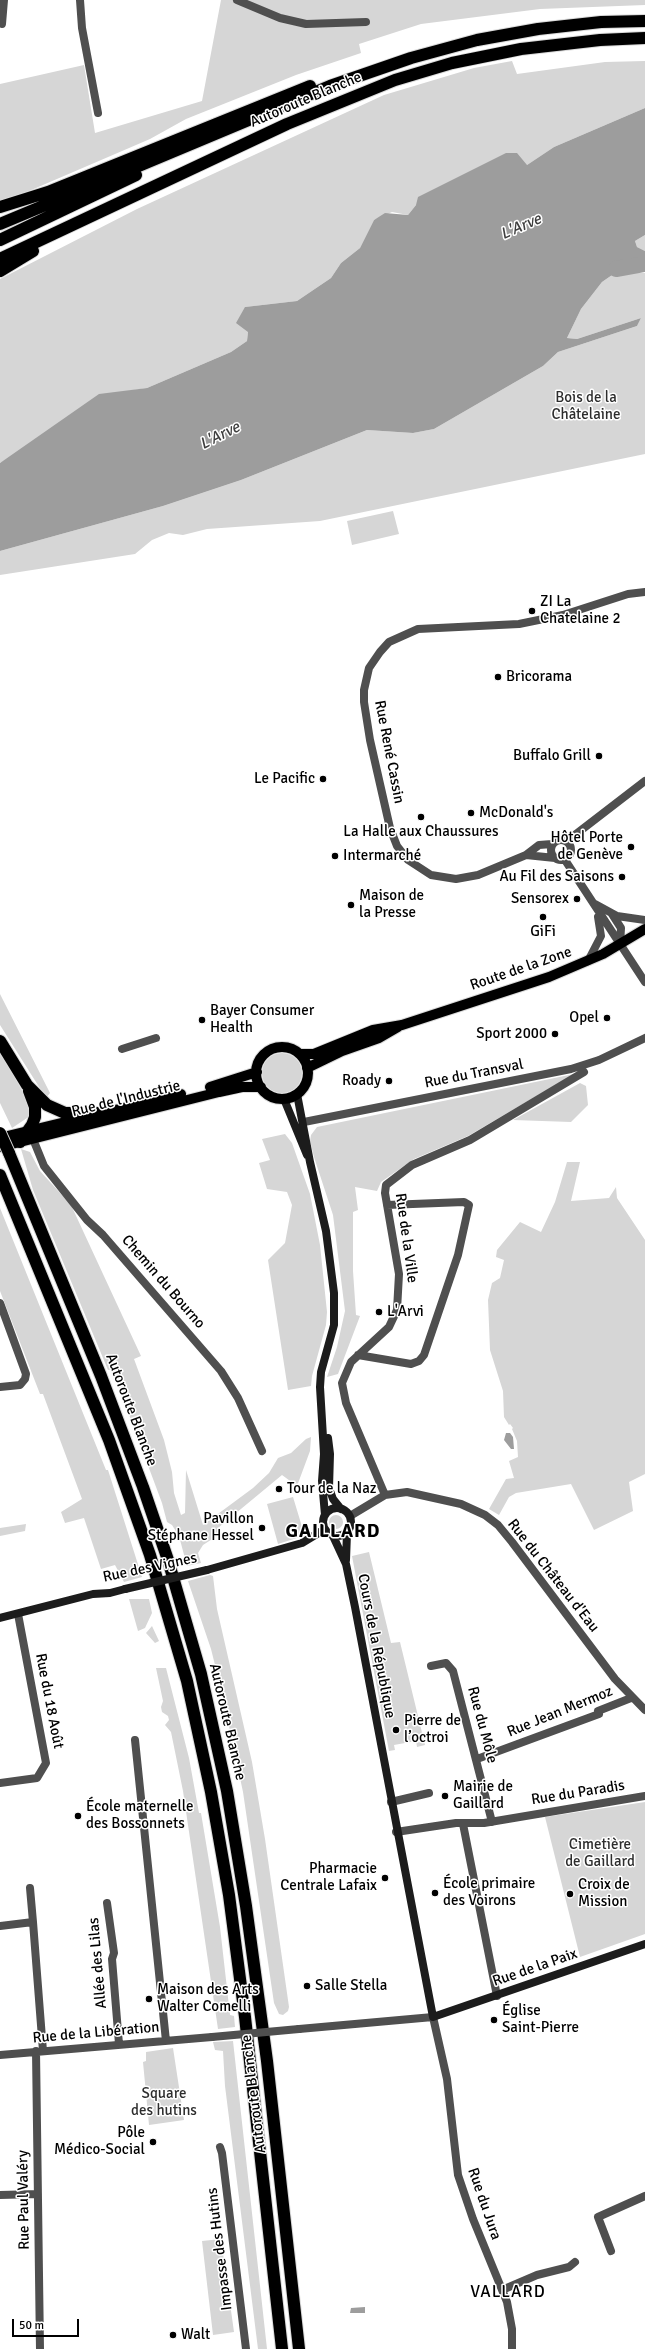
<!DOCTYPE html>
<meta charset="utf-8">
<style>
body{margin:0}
#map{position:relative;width:645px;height:2349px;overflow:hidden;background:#fff;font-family:Signika,sans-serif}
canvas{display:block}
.scale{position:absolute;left:12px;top:2319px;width:67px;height:18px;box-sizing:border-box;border:2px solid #000;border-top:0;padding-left:5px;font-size:12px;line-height:14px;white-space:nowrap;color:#000;-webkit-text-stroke:3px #fff;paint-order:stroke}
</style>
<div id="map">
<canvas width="645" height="2349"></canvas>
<div class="scale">50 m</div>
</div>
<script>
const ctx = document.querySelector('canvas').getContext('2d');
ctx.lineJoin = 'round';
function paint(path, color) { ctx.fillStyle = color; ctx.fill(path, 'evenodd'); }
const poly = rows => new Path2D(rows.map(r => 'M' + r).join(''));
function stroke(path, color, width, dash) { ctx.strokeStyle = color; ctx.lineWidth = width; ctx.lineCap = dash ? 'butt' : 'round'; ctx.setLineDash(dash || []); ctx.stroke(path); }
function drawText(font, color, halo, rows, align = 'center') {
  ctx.font = font + ' Signika,sans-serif'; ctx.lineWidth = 3; ctx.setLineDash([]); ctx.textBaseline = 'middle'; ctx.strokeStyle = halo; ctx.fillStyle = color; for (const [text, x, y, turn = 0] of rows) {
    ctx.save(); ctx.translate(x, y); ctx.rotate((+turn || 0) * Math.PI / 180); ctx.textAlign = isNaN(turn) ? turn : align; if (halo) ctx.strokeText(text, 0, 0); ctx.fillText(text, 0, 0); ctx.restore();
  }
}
const green = poly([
 [221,0,645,0,645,5,540,9,421,24,359,44,361,53,296,75,186,119,150,139,29,191,0,201,0,84,84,65,95,133,202,101],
 [512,61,517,74,605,62,645,61,645,108,554,147,527,165,416,205,408,215,392,212,374,220,360,248,341,263,331,278,297,301,245,307,248,332,247,341,231,352,147,388,128,391,0,463,0,279,137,209,384,95,474,68],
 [645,235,645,251,637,247,635,241],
 [615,273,645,273,645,454,320,521,207,529,183,535,169,533,152,540,135,554,0,575,0,551,163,506,241,480,367,430,413,433,434,429,543,366,558,352,637,326,641,318,577,339,567,338,581,309,602,282],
 [393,511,399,534,352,545,347,521],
 [0,994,50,1093,46,1098,0,1025],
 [0,1051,29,1103,30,1116,12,1128,0,1103],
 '262 1073a20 20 0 1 1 40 0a20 20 0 1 1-40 0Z',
 [574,1074,468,1136,414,1159,381,1182,377,1191,355,1187,358,1210,353,1212,353,1271,356,1315,360,1316,338,1374,327,1377,337,1347,345,1311,333,1215,314,1157,310,1141,311,1135,317,1127],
 [580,1083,586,1086,588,1105,571,1122,513,1120],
 [285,1134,292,1143,310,1194,320,1245,327,1312,326,1325,312,1376,311,1386,288,1390,268,1260,285,1243,292,1205,287,1192,267,1189,259,1163,270,1160,262,1139],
 [21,1149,30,1152,40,1171,71,1205,141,1356,134,1359,164,1440,172,1472,174,1493,181,1515,185,1513,186,1470,203,1525,253,1488,269,1473,278,1458,291,1453,306,1439,311,1437,310,1451,297,1486,282,1475,218,1528,220,1534,203,1545,198,1553,201,1563,187,1566,179,1536,172,1525,167,1522,162,1503,112,1369,108,1370,33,1190],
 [567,1162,580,1162,571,1201,609,1198,616,1187,617,1198,645,1240,645,1474,629,1482,633,1511,594,1530,571,1484,516,1493,509,1497,499,1515,489,1509,506,1479,514,1478,509,1461,518,1457,517,1441,512,1429,513,1428,510,1424,509,1425,504,1417,503,1391,490,1350,488,1300,492,1283,500,1278,504,1260,496,1257,497,1250,520,1222,541,1232,555,1202],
 [0,1208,106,1470,108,1470,142,1577,124,1582,115,1565,101,1569,84,1518,65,1523,61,1512,82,1499,43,1394,40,1394,0,1291],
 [293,1497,303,1530,302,1534,300,1537,278,1544,267,1504],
 '329 1522a7 7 0 1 1 14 0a7 7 0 1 1-14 0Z',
 [26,1524,25,1531,0,1536,0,1528],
 [369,1552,391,1643,400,1642,425,1745,417,1747,416,1741,394,1745,395,1750,389,1751,352,1556],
 [210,1575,213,1576,217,1609,252,1762,265,1839,289,2007,288,2011,283,2015,279,2014,274,2003,243,1792,221,1689,211,1649,188,1581],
 [129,1599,149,1599,152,1613,145,1628,138,1631],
 [152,1626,159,1641,155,1643,146,1633],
 [156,1668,166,1668,189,1758,199,1813,201,1813,220,1927,230,2015,234,2016,235,2027,218,2029,183,1791,171,1732,165,1725,169,1720,168,1716,162,1712,161,1707,163,1701],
 [645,1802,645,1934,580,1957,545,1817],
 [233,2041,267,2349,258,2349,225,2086,223,2051,215,2050,213,2042],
 [173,2048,184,2120,149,2125,143,2062,146,2061,146,2052],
 [221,2239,234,2332,213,2335,202,2241]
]);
const water = poly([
 [645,108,645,235,635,241,637,247,645,251,645,258,631,272,615,273,602,282,581,309,567,338,577,339,641,318,637,326,558,352,543,366,434,429,413,433,367,430,241,480,163,506,0,551,0,463,99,394,147,388,231,352,247,341,248,332,236,323,245,307,297,301,331,278,341,263,360,248,374,220,385,213,408,215,416,205,418,197,506,153,517,153,527,165,554,147],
 [506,1433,510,1433,513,1437,514,1449,511,1449,504,1440],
 [365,2307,365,2313,350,2313,351,2308]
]);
const river = poly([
 [616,269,645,264]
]);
const street = poly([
 [80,0,82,28,98,113],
 [237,0,280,18,306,24,366,22],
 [2,24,4,0],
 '551 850a10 10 0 1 1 20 0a10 10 0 1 1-20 0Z',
 [567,841,645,781],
 [526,855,539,845,552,844],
 [555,858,526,855,478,875,456,879,431,875,408,860,397,846,390,828,370,740,364,702,364,690,369,668,380,652,389,642,418,629,519,624,563,615,628,594,645,592],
 [565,860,645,982],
 [595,904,617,916,645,920],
 [612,914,621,928,620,945],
 [588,961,601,936,598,917],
 [122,1049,156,1038],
 [304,1122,571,1069,599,1060,645,1038],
 [33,1139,44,1166,87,1220,103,1235,221,1371,238,1398,262,1451],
 [0,1303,26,1374,25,1379,20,1385,0,1387],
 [358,1355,411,1364,419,1361,424,1355,458,1255,469,1205,464,1202,387,1205],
 [385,1495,346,1403,342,1383,351,1362,389,1327,397,1310,399,1274,385,1193,386,1185,412,1165,470,1140,584,1072],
 [350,1516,385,1495,407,1492,461,1504,485,1515,498,1525,512,1542,615,1679,645,1710],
 [431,1666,446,1663,453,1671,492,1822],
 [135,1740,166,2041],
 [477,1759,599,1714,598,1711,631,1698],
 [0,1783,37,1778,46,1763,18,1614],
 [391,1802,429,1793],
 [463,1824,497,1996],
 [396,1832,456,1823,484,1823,645,1796],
 [30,1888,33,1922],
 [107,1903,114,1953,112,1959,119,2044],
 [0,1926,33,1922,43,2051],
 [299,2029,433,2017,447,2079,458,2175,473,2219,507,2302,512,2329,512,2349],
 [36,2051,40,2349],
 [0,2055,212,2037],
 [220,2147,222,2153,246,2349],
 [0,2195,38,2194],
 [611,2251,598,2217,645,2196],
 [502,2290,537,2275,569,2267,575,2262]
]);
const secondary = poly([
 [297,1094,310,1162,326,1231,334,1293,334,1325,321,1372,320,1387,324,1454,322,1481,325,1515],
 [284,1099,307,1155],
 [328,1438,330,1454,329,1488,333,1499,341,1509],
 '323 1522a14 14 0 1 1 28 0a14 14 0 1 1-28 0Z',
 [333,1536,346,1564,355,1607,433,2017,645,1944],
 [346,1560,347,1533],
 [207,1570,302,1543,325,1529],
 [0,1618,93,1594,110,1593,125,1589]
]);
const primary = poly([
 '256 1073a26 26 0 1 1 52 0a26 26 0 1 1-52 0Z',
 [300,1054,314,1054,373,1030,402,1025,549,977,603,954,645,929],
 [307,1068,342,1051,379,1038,398,1027],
 [210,1087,257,1072],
 [0,1138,181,1094],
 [0,1147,219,1092,242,1087,261,1087]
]);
const highway = poly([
 [0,207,48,192,310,86],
 [0,224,330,86,411,58,477,40,538,29,601,22,645,21],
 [0,240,136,175],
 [0,259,287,124,395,80,452,63,521,49,600,40,645,38],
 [0,271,33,251],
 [0,1041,27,1085,47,1105,65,1113,98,1113],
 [20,1142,32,1125,35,1117,35,1107,29,1091],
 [9,1153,101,1376,143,1487,168,1560,201,1674,227,1791,246,1906,267,2061,299,2349],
 [0,1175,109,1440,150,1555,187,1681,211,1792,229,1895,245,2017,282,2349]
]);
const streetBridge = poly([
 [212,2037,299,2029]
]);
const secondaryBridge = poly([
 [125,1589,207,1570]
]);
const highwayBridge = poly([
 [0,1133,9,1153]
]);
const markers = [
 [532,611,4,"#000"],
 [498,677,4,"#000"],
 [599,756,4,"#000"],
 [323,779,4,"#000"],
 [471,813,4,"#000"],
 [421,817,4,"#000"],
 [631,847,4,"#000"],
 [335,856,4,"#000"],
 [622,877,4,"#000"],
 [577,899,4,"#000"],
 [351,905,4,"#000"],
 [543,917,4,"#000"],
 [607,1018,4,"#000"],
 [202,1020,4,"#000"],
 [555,1034,4,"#000"],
 [389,1081,4,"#000"],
 [379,1312,4,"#000"],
 [279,1489,4,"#000"],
 [262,1528,4,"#000"],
 [396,1730,4,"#000"],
 [445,1796,4,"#000"],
 [78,1816,4,"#000"],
 [385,1878,4,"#000"],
 [435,1893,4,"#000"],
 [570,1894,4,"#000"],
 [307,1986,4,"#000"],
 [149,1999,4,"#000"],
 [494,2020,4,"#000"],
 [153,2142,4,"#000"],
 [173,2335,4,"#000"]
];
const streetNames = [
 ["Autoroute Blanche",306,100,-23],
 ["Rue René Cassin",389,752,79],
 ["Route de la Zone",521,969,-19],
 ["Rue du Transval",474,1074,-11],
 ["Rue de l'Industrie",126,1099,-14],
 ["Rue de la Ville",406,1238,82],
 ["Chemin du Bourno",163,1282,49],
 ["Autoroute Blanche",131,1410,69],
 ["Rue des Vignes",150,1568,-12],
 ["Rue du Château d'Eau",553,1576,52],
 ["Cours de la République",376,1646,79],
 ["Rue du 18 Août",49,1701,79],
 ["Rue Jean Mermoz",560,1712,-22],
 ["Autoroute Blanche",227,1722,77],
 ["Rue du Môle",482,1725,75],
 ["Rue du Paradis",578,1793,-9],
 ["Allée des Lilas",98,1963,-95],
 ["Rue de la Paix",535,1968,-19],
 ["Rue de la Libération",96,2033,-5],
 ["Autoroute Blanche",254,2094,-97],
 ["Rue Paul Valéry",24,2200,-91],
 ["Rue du Jura",484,2204,71],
 ["Impasse des Hutins",220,2249,-97]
];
const parkNames = [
 ["Bois de la",586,398],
 ["Châtelaine",586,415],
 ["Cimetière",600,1845],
 ["de Gaillard",600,1862],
 ["Square",164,2094],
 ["des hutins",164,2111]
];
const poiNames = [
 ["ZI La",540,602],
 ["Chatelaine 2",540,619],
 ["Bricorama",506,677],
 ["Buffalo Grill",591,756,"right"],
 ["Le Pacific",315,779,"right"],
 ["McDonald's",479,813],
 ["La Halle aux Chaussures",421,832,"center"],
 ["Hôtel Porte",623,838,"right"],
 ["de Genève",623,855,"right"],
 ["Intermarché",343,856],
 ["Au Fil des Saisons",614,877,"right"],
 ["Maison de",359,896],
 ["la Presse",359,913],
 ["Sensorex",569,899,"right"],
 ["GiFi",543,932,"center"],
 ["Bayer Consumer",210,1011],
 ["Health",210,1028],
 ["Opel",599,1018,"right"],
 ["Sport 2000",547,1034,"right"],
 ["Roady",381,1081,"right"],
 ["L'Arvi",387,1312],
 ["Tour de la Naz",287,1489],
 ["Pavillon",254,1519,"right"],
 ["Stéphane Hessel",254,1536,"right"],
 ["Pierre de",404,1721],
 ["l’octroi",404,1738],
 ["Mairie de",453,1787],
 ["Gaillard",453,1804],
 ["École maternelle",86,1807],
 ["des Bossonnets",86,1824],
 ["Pharmacie",377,1869,"right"],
 ["Centrale Lafaix",377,1886,"right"],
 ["École primaire",443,1884],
 ["des Voirons",443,1901],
 ["Croix de",578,1885],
 ["Mission",578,1902],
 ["Salle Stella",315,1986],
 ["Maison des Arts",157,1990],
 ["Walter Comelli",157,2007],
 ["Église",502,2011],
 ["Saint-Pierre",502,2028],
 ["Pôle",145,2133,"right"],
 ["Médico-Social",145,2150,"right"],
 ["Walt",181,2335]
];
const waterNames = [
 ["L'Arve",521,227,-24],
 ["L'Arve",220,436,-27]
];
const quarterNames = [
 ["VALLARD",508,2293]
];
const districtNames = [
 ["GAILLARD",333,1532]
];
paint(green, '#d6d6d6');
paint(water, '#9d9d9d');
stroke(river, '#9d9d9d', 16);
stroke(primary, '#dbdbdb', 12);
stroke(highway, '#dbdbdb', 14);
stroke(street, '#4f4f4f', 8);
stroke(secondary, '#1c1c1c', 8);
stroke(primary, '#000', 10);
stroke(highway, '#000', 12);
stroke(highwayBridge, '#dbdbdb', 14, []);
stroke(streetBridge, '#4f4f4f', 8);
stroke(secondaryBridge, '#1c1c1c', 8);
stroke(highwayBridge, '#000', 12);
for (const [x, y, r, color] of markers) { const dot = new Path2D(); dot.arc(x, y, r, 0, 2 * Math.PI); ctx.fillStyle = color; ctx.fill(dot); stroke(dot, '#fff', 1.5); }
drawText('15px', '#000', '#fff', streetNames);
drawText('15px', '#2d2d2d', '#fff', parkNames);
drawText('15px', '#000', '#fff', poiNames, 'left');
drawText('italic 16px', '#3e3e3e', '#fff', waterNames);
ctx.letterSpacing = '1px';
drawText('17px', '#000', '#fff', quarterNames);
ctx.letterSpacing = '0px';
ctx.letterSpacing = '1px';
drawText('bold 19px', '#000', '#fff', districtNames);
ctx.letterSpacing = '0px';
</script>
